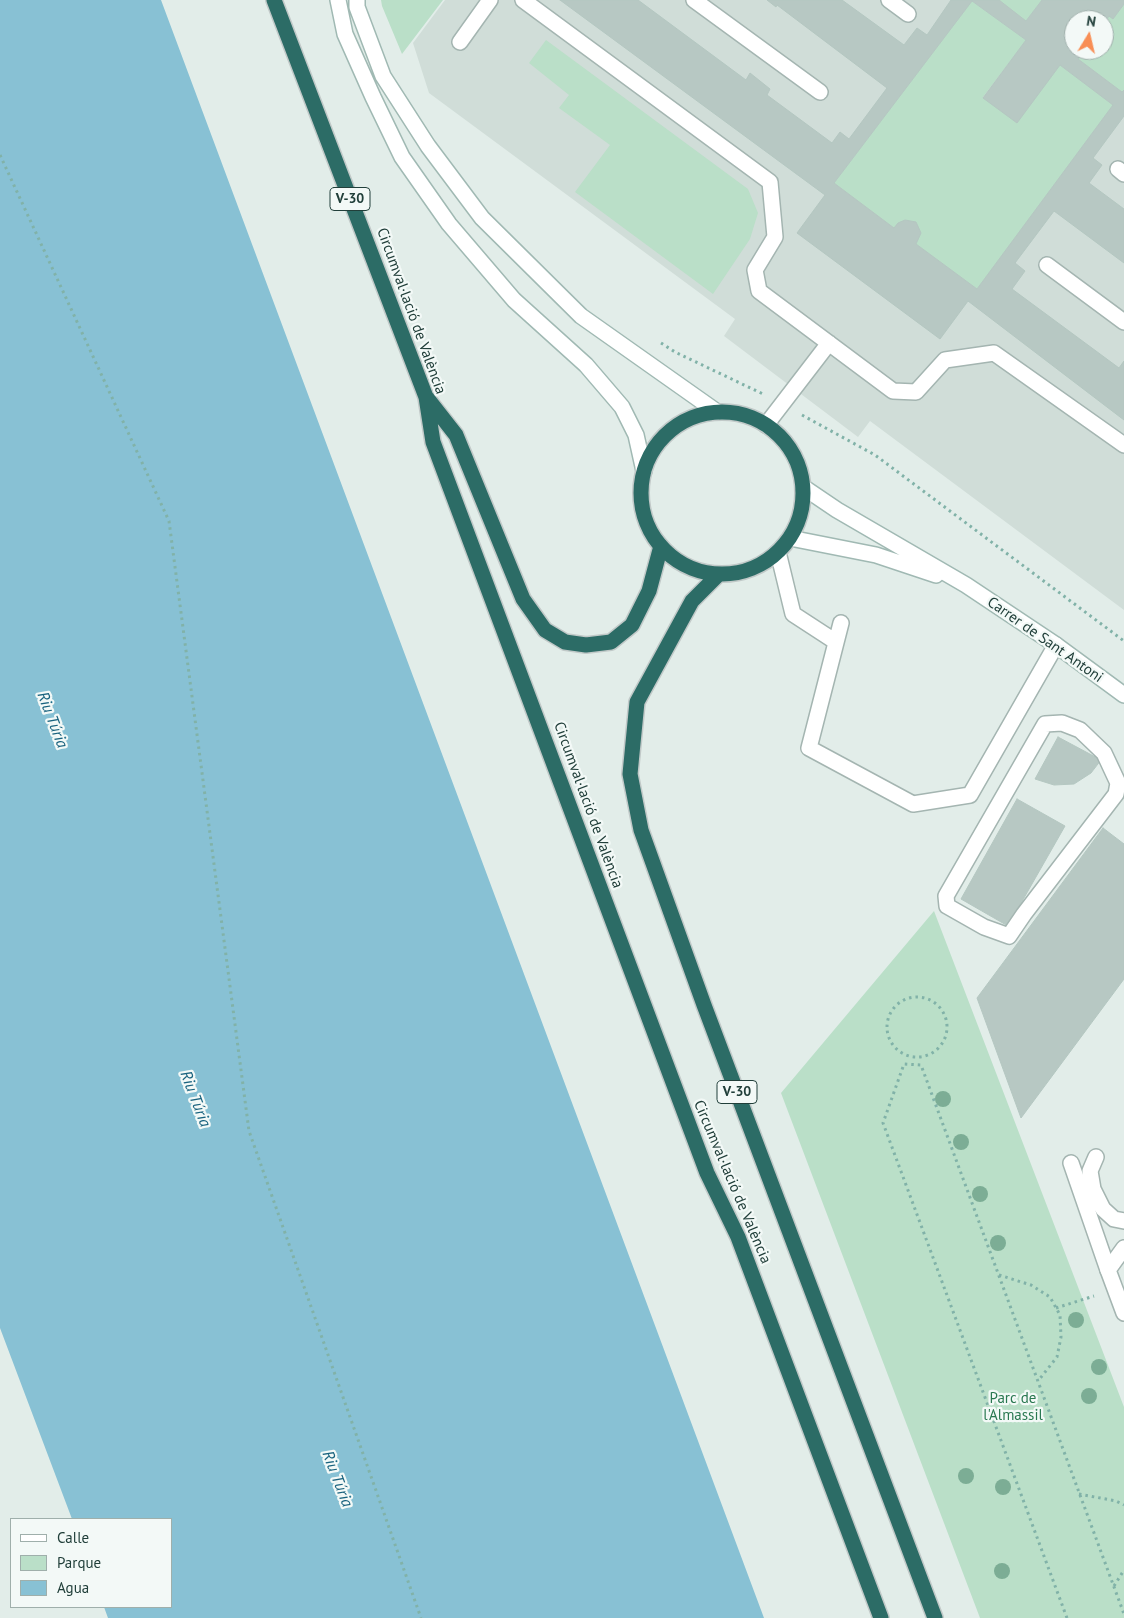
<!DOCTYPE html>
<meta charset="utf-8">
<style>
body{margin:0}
#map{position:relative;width:1124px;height:1618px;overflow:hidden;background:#e2ede9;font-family:"PT Sans",sans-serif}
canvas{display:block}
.legend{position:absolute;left:10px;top:1518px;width:162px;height:90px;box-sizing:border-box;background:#f3f9f7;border:1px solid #9fafab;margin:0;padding:6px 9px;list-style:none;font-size:15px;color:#213f3a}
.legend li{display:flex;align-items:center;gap:10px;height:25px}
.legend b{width:25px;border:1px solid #9fafab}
.north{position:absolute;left:1064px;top:10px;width:50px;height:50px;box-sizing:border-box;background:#f3f9f7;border:1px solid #9fafab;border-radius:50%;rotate:9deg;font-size:14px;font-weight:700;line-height:20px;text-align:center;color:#213f3a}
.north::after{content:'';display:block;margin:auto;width:18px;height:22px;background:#f88e55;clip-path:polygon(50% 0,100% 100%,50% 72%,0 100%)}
</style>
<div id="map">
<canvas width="1124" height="1618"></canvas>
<ul class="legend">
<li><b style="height:6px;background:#fff"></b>Calle</li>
<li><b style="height:14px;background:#badfc8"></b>Parque</li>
<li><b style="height:14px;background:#88c1d4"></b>Agua</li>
</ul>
<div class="north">N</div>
</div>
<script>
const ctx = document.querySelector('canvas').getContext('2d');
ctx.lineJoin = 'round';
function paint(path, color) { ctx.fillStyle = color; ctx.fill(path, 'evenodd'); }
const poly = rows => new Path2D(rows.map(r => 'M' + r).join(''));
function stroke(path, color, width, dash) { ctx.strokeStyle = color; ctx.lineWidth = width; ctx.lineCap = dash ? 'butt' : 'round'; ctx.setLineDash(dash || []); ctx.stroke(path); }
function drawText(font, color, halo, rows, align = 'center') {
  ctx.font = font + ' "PT Sans",sans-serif'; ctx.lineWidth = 4.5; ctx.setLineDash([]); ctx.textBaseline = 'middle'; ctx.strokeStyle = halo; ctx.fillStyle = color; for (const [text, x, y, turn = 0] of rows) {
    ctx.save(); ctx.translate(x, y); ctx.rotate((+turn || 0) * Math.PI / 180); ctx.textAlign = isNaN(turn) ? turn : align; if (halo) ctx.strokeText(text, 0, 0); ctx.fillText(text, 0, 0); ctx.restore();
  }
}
const built = poly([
 [445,0,1124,0,1124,610,870,421,858,437,724,336,735,319,429,93,413,43],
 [1074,20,1104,20,1104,50,1074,50]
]);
const green = poly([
 [381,0,443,0,402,54,382,6],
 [999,0,1042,0,1026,21],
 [972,1,1026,40,983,97,1017,122,1060,65,1113,105,977,289,916,244,921,233,916,223,905,220,894,228,834,183],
 [1124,4,1124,90,1122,92,1078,59,1084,50,1104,50,1104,23,1109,16,1113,18],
 [546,40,748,189,758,213,750,239,713,294,575,192,610,145,559,108,569,95,529,63],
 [934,911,1124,1407,1124,1618,980,1618,781,1093]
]);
const water = poly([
 [0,0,161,0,764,1618,108,1618,104,1607,171,1607,171,1519,72,1519,0,1328]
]);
const building = poly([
 [560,0,638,0,746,80,750,73,770,89,767,95,832,143,840,132,849,139,887,88,777,5,776,7,767,0,842,0,904,45,917,28,927,35,951,0,999,0,1026,21,1042,0,1124,0,1124,4,1113,19,1109,16,1104,23,1104,20,1074,20,1074,50,1084,50,1078,59,1122,92,1124,90,1124,116,1093,158,1102,165,1089,183,1124,209,1124,263,1054,211,1015,263,1025,271,1012,289,1119,368,1124,361,1124,420,968,301,940,339,797,233,825,195,560,0],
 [972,1,1026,40,983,98,1017,123,1060,65,1113,105,977,289,916,244,921,233,916,222,905,220,898,223,894,228,834,183,972,1],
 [1058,737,1101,760,1091,773,1074,784,1054,785,1035,779,1058,737],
 [1017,799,1065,826,1008,926,961,899,1017,799],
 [1103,828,1124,844,1124,979,1021,1118,977,998,1103,828]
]);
const path = poly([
 [0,155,169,521,249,1131,421,1618],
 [661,343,675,352,763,394],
 [802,415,875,455,1124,641],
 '887 1027a30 30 0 1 1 60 0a30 30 0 1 1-60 0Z',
 [999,1275,1031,1285,1050,1297,1060,1315,1061,1337,1057,1357,1038,1381],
 [1056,1308,1094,1296],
 [1079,1494,1116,1501,1124,1505],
 [1114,1586,1124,1570],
 [1067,1618,883,1123,904,1064,921,1065,1124,1614]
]);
const lane = poly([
 [523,0,770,182,775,237,755,270,759,291,893,391,916,392,945,360,994,353,1124,445],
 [694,0,820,92],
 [889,0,908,14],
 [460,42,490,0],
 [1118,169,1124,174],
 [1047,265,1124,322],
 [766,425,829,343],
 [778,552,793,614,836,642],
 [841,623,809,748,913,804,970,795,1056,645],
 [1062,723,1080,730,1104,753,1118,783,1116,794,1024,914,1009,936,984,927,947,906,946,896,1045,724,1062,723],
 [1096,1157,1090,1171,1093,1189,1103,1209,1114,1219,1124,1221],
 [1071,1163,1108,1270]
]);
const street = poly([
 [1124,1248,1108,1270,1124,1313]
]);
const secondary = poly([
 [338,0,345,34,373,97,402,157,449,224,514,300,586,365,622,407,636,435,644,471],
 [357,0,357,7,383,76,428,146,482,218,581,316,717,412],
 [803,487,837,510,966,585,1056,645,1124,695],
 [790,538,876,555,936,575]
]);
const highway = poly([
 [274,0,426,397,433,442,707,1173,738,1237,881,1618],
 [427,398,456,435,523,599,545,630,565,642,586,645,611,642,632,625,649,591,661,546],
 '641 493a81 81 0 1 1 162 0a81 81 0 1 1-162 0Z',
 [719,574,692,601,637,702,630,774,641,830,704,1005,935,1618]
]);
const trees = [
 [943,1099],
 [961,1142],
 [980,1194],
 [998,1243],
 [1076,1320],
 [1099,1367],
 [1089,1396],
 [966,1476],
 [1003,1487],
 [1002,1571]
];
const shields = [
 [350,199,40],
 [737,1092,40]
];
const shieldNames = [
 ["V-30",350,199],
 ["V-30",737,1092]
];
const streetNames = [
 ["Circumval·lació de València",411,311,70],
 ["Carrer de Sant Antoni",1045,640,35],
 ["Circumval·lació de València",588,805,70],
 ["Circumval·lació de València",732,1182,67]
];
const parkNames = [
 ["Parc de",1013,1399],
 ["l'Almassil",1013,1416]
];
const waterNames = [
 ["Riu Túria",52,720,69],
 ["Riu Túria",195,1099,69],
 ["Riu Túria",337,1479,69]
];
paint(built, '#d0ddd8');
paint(green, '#badfc8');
paint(water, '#88c1d4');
paint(building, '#b7c8c3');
stroke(building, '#b4c7c1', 1);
stroke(lane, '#a4b5b1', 18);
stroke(street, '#a4b5b1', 18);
stroke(secondary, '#a0b9b3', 18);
stroke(highway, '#c1c9c8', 18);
stroke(path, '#81b2a8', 3, [2.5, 4]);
stroke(lane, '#fff', 15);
stroke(street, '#fff', 15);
stroke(secondary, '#fff', 15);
stroke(highway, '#2c6c66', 15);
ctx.fillStyle = '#7cad95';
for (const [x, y] of trees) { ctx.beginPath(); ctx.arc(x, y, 8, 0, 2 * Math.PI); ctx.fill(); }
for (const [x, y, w] of shields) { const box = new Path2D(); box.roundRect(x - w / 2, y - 11.5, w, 23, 4); ctx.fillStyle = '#f3f9f7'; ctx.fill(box); stroke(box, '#213f3a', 1); }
drawText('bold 14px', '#213f3a', null, shieldNames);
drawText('15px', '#213f3a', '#f3f9f7', streetNames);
drawText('15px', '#297850', '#f3f9f7', parkNames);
drawText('italic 16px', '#18627e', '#f3f9f7', waterNames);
</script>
